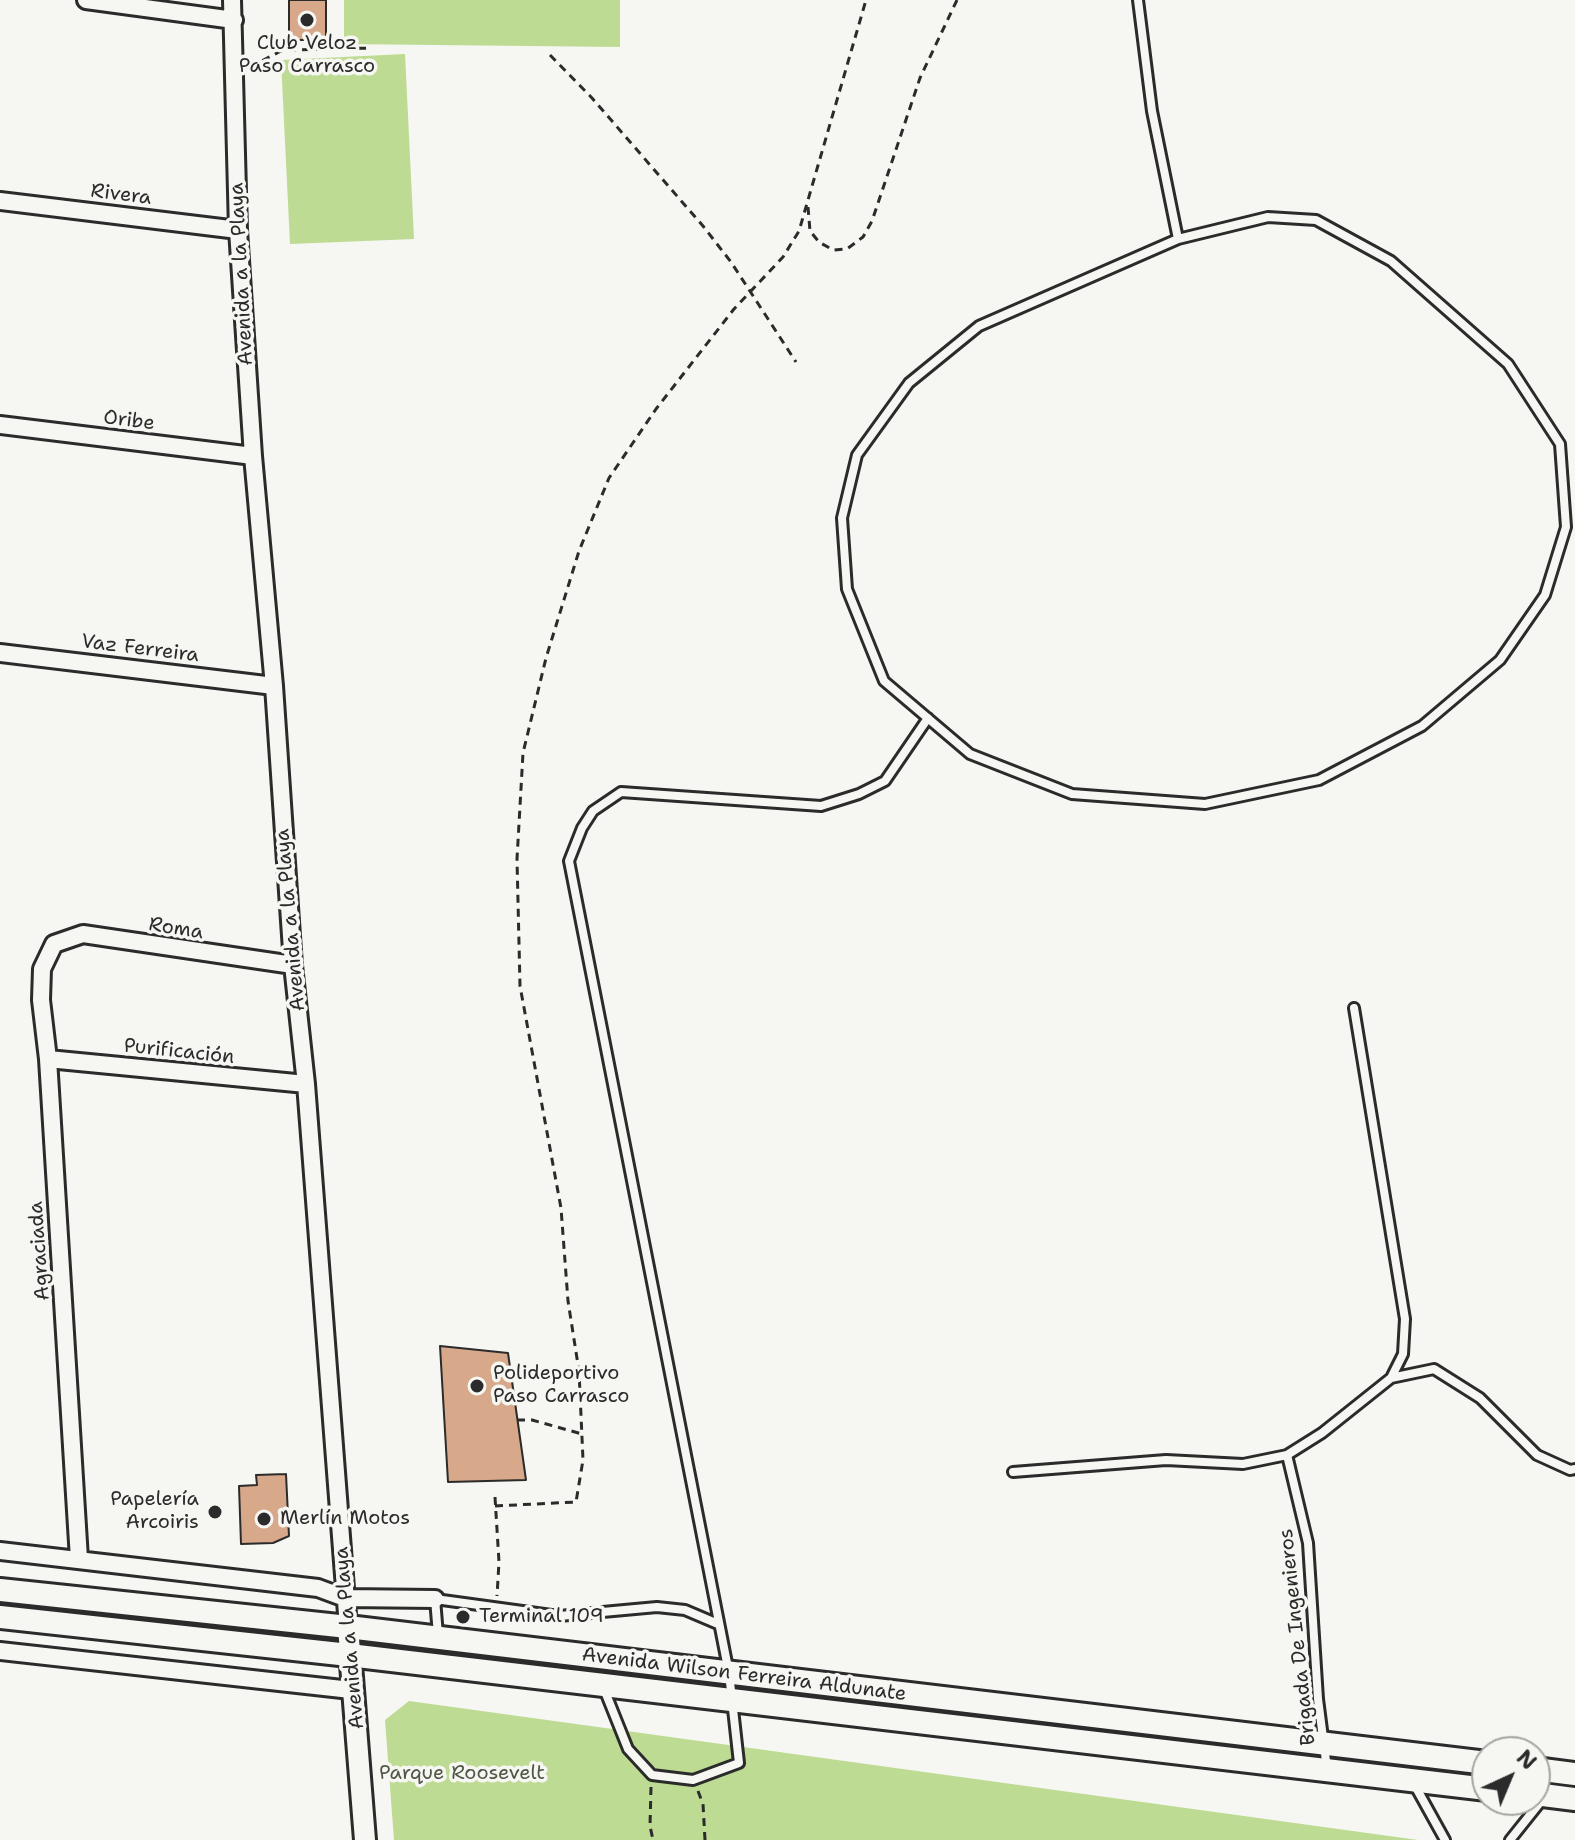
<!DOCTYPE html>
<meta charset="utf-8">
<style>
body{margin:0}
#map{position:relative;width:1575px;height:1840px;overflow:hidden;background:#f6f6f2;font-family:"Shantell Sans",sans-serif}
canvas{display:block}
.north{position:absolute;left:1471px;top:1736px;width:80px;height:80px;box-sizing:border-box;background:#f6f6f2;border:2px solid #a5a5a2;border-radius:50%;rotate:44deg;font-size:22px;font-weight:700;line-height:32px;text-align:center;color:#2b2b2b}
.north::after{content:'';display:block;margin:auto;width:28px;height:36px;background:#2b2b2b;clip-path:polygon(50% 0,100% 100%,50% 72%,0 100%)}
</style>
<div id="map">
<canvas width="1575" height="1840"></canvas>
<div class="north">N</div>
</div>
<script>
const ctx = document.querySelector('canvas').getContext('2d');
ctx.lineJoin = 'round';
function paint(path, color) { ctx.fillStyle = color; ctx.fill(path, 'evenodd'); }
const poly = rows => new Path2D(rows.map(r => 'M' + r).join(''));
function stroke(path, color, width, dash) { ctx.strokeStyle = color; ctx.lineWidth = width; ctx.lineCap = dash ? 'butt' : 'round'; ctx.setLineDash(dash || []); ctx.stroke(path); }
function drawText(font, color, halo, rows, align = 'center') {
  ctx.font = font + ' "Shantell Sans",sans-serif'; ctx.lineWidth = 7; ctx.setLineDash([]); ctx.textBaseline = 'middle'; ctx.strokeStyle = halo; ctx.fillStyle = color; for (const [text, x, y, turn = 0] of rows) {
    ctx.save(); ctx.translate(x, y); ctx.rotate((+turn || 0) * Math.PI / 180); ctx.textAlign = isNaN(turn) ? turn : align; if (halo) ctx.strokeText(text, 0, 0); ctx.fillText(text, 0, 0); ctx.restore();
  }
}
const green = poly([
 [344,0,620,0,620,47,344,44],
 [405,54,414,239,290,244,281,60],
 [0,1601,292,1633,293,1635,0,1605],
 [396,1645,686,1678,687,1681,397,1648],
 [750,1686,1275,1749,1276,1752,751,1692,748,1687],
 [409,1701,1418,1840,394,1840,385,1720],
 [1344,1758,1487,1775,1487,1778,1344,1761]
]);
const building = poly([
 [289,0,326,0,326,40,289,40,289,0],
 [440,1346,508,1353,526,1480,448,1482,440,1346],
 [286,1474,289,1536,273,1543,241,1544,239,1486,257,1485,256,1475,286,1474]
]);
const path = poly([
 [550,55,592,98,703,226,731,262,796,362],
 [250,63,254,65,281,51,291,50,372,48],
 [808,207,810,231,819,242,833,250,847,249,863,237,872,221,920,78,957,0],
 [517,1420,532,1420,582,1434],
 [495,1497,499,1562,497,1596],
 [495,1506,576,1502,583,1460,579,1371,568,1301,561,1208,520,986,517,859,523,753,546,658,579,551,609,478,656,409,734,309,783,257,799,231,866,0],
 [651,1787,650,1826,653,1840],
 [698,1791,703,1804,705,1840]
]);
const service = poly([
 [1138,0,1152,111,1178,239],
 [1268,217,1316,220,1391,261,1508,364,1560,444,1566,527,1545,595,1500,660,1422,726,1319,780,1205,804,1072,794,970,754,884,681,847,589,842,518,857,455,909,383,979,326,1178,239,1268,217],
 [1354,1008,1405,1319,1403,1354,1391,1378],
 [1287,1455,1308,1543,1318,1699,1327,1769],
 [1013,1472,1166,1460,1243,1464,1287,1455,1322,1433,1391,1378,1434,1369,1480,1398,1537,1455,1570,1470,1575,1469],
 [438,1635,435,1599,559,1616,657,1607,685,1610,718,1624],
 [604,1689,628,1749,652,1775,693,1780,739,1763,729,1673,569,861,582,828,593,811,621,792,821,806,859,794,885,781,928,718],
 [1414,1784,1445,1840],
 [1510,1840,1542,1800]
]);
const minor = poly([
 [86,0,234,20],
 [232,0,238,230,253,456,274,686,293,965,306,1084,348,1627],
 [0,201,238,230],
 [0,425,253,456],
 [0,653,274,686],
 [48,1059,306,1084],
 [0,1551,318,1588,345,1598,435,1599],
 [79,1559,48,1059,41,1000,42,969,54,944,83,934,293,965],
 [0,1651,351,1690]
]);
const tertiary = poly([
 [348,1627,365,1840]
]);
const secondary = poly([
 [0,1590,348,1627,1487,1763],
 [0,1617,349,1655,1487,1789],
 [1535,1769,1575,1774],
 [1535,1794,1575,1799]
]);
const markers = [
 [307,20,8,"#2b2b2b"],
 [477,1386,8,"#2b2b2b"],
 [215,1512,8,"#2b2b2b"],
 [264,1519,8,"#2b2b2b"],
 [463,1617,8,"#2b2b2b"]
];
const poiNames = [
 ["Club Veloz",307,44,"center"],
 ["Paso Carrasco",307,67,"center"],
 ["Polideportivo",493,1374],
 ["Paso Carrasco",493,1397],
 ["Papelería",199,1500,"right"],
 ["Arcoiris",199,1523,"right"],
 ["Merlín Motos",280,1519],
 ["Terminal 109",479,1617]
];
const streetNames = [
 ["Rivera",121,195,7],
 ["Avenida a la Playa",242,274,-93],
 ["Oribe",129,421,7],
 ["Vaz Ferreira",140,649,7],
 ["Avenida a la Playa",291,920,-95],
 ["Roma",176,929,9],
 ["Purificación",179,1052,6],
 ["Agraciada",40,1251,-94],
 ["Brigada De Ingenieros",1298,1637,-96],
 ["Avenida a la Playa",350,1638,-95],
 ["Avenida Wilson Ferreira Aldunate",744,1675,7]
];
const parkNames = [
 ["Parque Roosevelt",462,1774]
];
paint(green, '#bedb93');
paint(building, '#d7a889');
stroke(building, '#2b2b2b', 2);
stroke(service, '#2b2b2b', 14);
stroke(minor, '#2b2b2b', 22);
stroke(tertiary, '#2b2b2b', 26);
stroke(secondary, '#2b2b2b', 28);
stroke(path, '#2b2b2b', 3, [8, 6]);
stroke(service, '#f6f6f2', 8);
stroke(minor, '#f6f6f2', 16);
stroke(tertiary, '#f6f6f2', 20);
stroke(secondary, '#f6f6f2', 22);
for (const [x, y, r, color] of markers) { const dot = new Path2D(); dot.arc(x, y, r, 0, 2 * Math.PI); ctx.fillStyle = color; ctx.fill(dot); stroke(dot, '#f6f6f2', 3); }
drawText('20px', '#2b2b2b', '#f6f6f2', poiNames, 'left');
drawText('20px', '#2b2b2b', '#f6f6f2', streetNames);
drawText('20px', '#505745', '#f6f6f2', parkNames);
</script>
